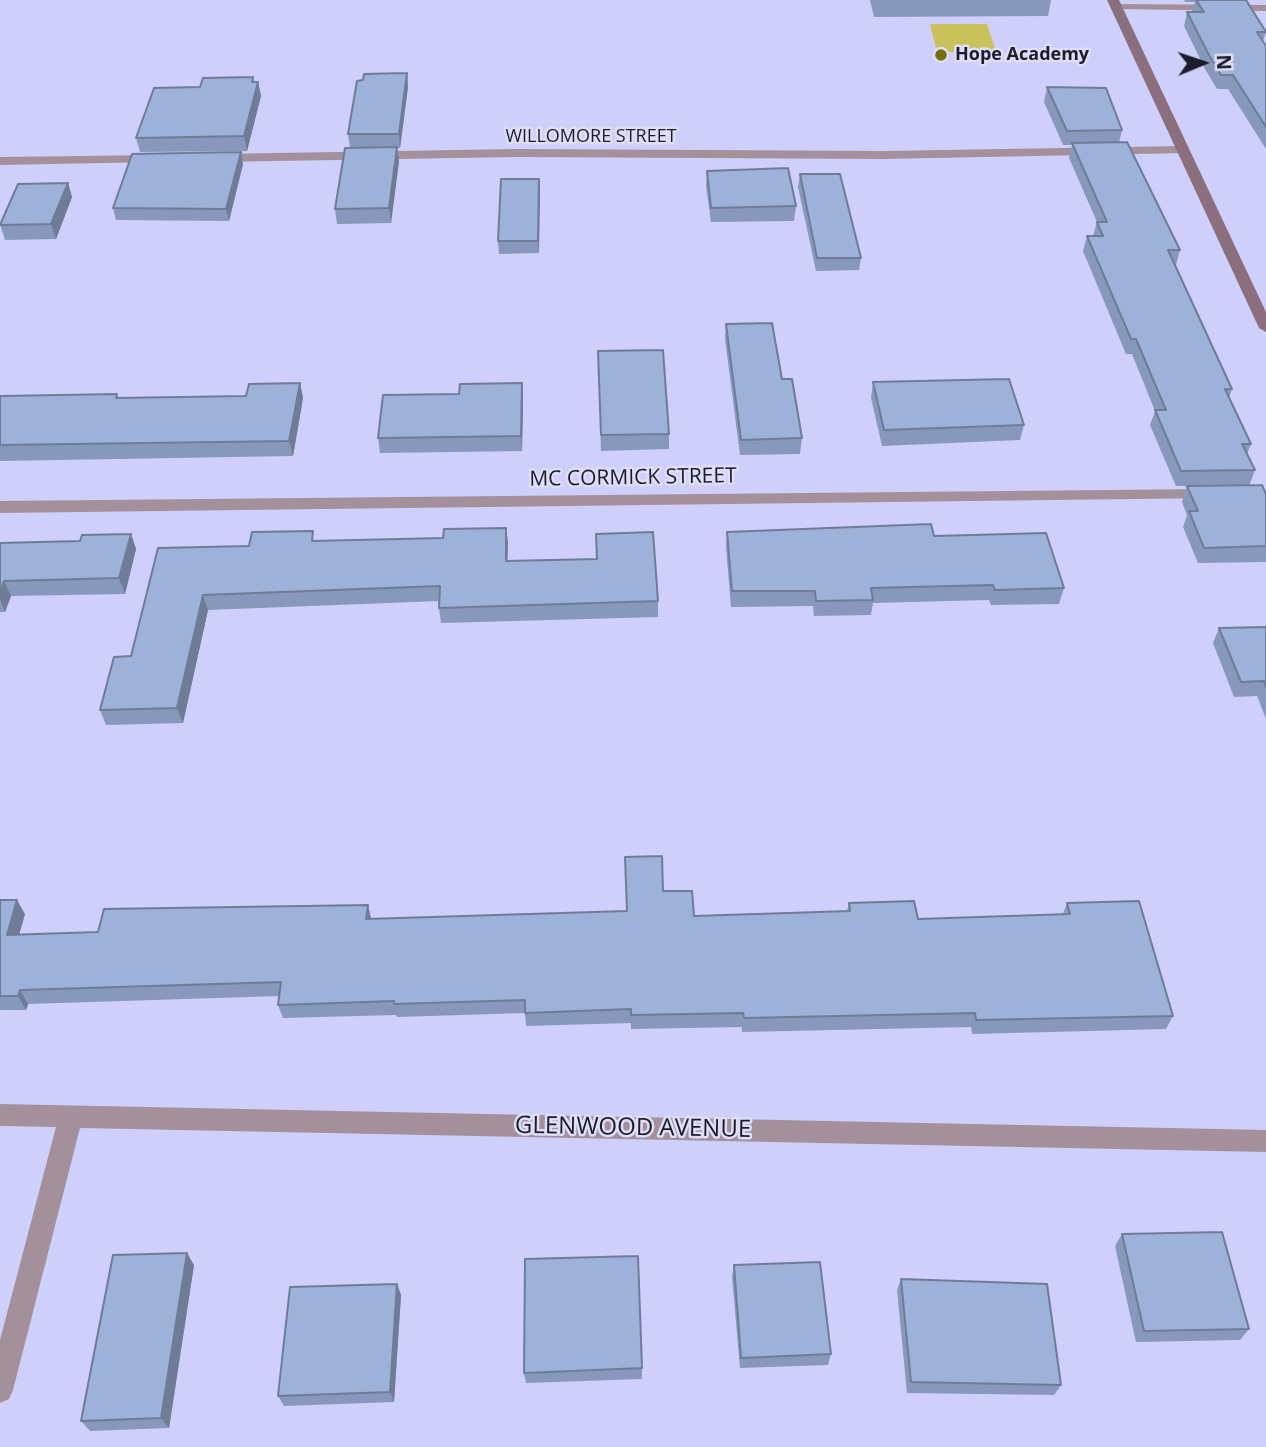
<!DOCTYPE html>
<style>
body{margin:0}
#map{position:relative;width:1266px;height:1447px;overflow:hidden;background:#cfcffb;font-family:"Open Sans",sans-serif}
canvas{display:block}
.north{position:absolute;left:1168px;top:28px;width:70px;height:70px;-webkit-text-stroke:5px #dedef9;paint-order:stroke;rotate:88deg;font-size:19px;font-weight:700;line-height:28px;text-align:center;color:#1c1c2b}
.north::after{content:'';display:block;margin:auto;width:24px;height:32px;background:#1c1c2b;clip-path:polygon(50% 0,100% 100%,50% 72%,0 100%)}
</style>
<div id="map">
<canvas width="1266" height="1447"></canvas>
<div class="north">N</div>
</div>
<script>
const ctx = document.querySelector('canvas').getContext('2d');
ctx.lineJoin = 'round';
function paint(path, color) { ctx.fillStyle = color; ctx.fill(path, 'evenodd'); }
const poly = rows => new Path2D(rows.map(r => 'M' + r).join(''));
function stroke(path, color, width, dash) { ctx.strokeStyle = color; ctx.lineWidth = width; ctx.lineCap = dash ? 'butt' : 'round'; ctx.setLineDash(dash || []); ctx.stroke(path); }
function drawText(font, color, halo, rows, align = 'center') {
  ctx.font = font + ' "Open Sans",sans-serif'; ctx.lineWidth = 5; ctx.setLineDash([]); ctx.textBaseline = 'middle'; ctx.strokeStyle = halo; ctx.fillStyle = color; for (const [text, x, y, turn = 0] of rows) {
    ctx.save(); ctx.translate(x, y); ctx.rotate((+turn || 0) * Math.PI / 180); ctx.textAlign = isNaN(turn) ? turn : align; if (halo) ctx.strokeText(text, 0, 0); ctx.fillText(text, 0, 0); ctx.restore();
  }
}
const green = poly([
 [930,24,987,24,996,52,937,52]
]);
const minor = poly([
 [1116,4,1266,5,1266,11,1112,9,1110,7,1116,4],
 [1182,146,1188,150,1187,153,884,159,517,157,217,162,210,158,217,154,517,149,884,151,1182,146],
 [160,155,162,158,155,162,0,165,0,157,160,155],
 [1209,489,1217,494,1215,498,0,513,0,501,1209,489],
 [0,1104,1266,1130,1266,1152,80,1128,13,1390,9,1399,0,1403,0,1340,56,1127,0,1126,0,1104]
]);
const secondary = poly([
 [1107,0,1119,0,1266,312,1266,332,1259,328,1107,0]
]);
const wall = poly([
 [870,0,1051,0,1048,16,874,17],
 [1184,0,1246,0,1266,32,1263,41,1266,46,1266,149,1228,89,1217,89,1205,69,1184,26,1187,12,1192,12,1195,2,1185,2],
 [407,73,408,87,400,148,397,148,399,161,391,223,337,224,335,209,350,148,348,134,363,80],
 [258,82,261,96,247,151,140,152,136,138,200,87],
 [1047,87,1122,130,1119,143,1180,250,1176,265,1175,265,1232,389,1229,398,1251,444,1247,454,1255,470,1249,486,1266,494,1266,562,1198,563,1183,527,1187,515,1182,502,1187,486,1243,486,1176,486,1150,425,1155,411,1132,354,1126,354,1083,251,1087,236,1093,236,1097,222,1069,158,1072,145,1063,145,1044,102],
 [243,164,229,221,116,220,113,208],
 [707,171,796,206,794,221,711,222,706,186],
 [800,174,861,258,859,270,816,271,798,187],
 [539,179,539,253,499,254,498,241],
 [68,183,72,197,56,239,5,240,0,224],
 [726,324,782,379,802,438,800,454,740,455,725,339],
 [598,351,669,434,669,449,601,451],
 [873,382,1024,425,1020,440,882,446,871,398],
 [300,383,303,398,293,456,0,461,0,396,117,394,118,398,246,396],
 [522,383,523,398,522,451,380,453,378,438,459,394],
 [506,528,508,543,507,561,658,601,658,617,441,623,439,608,439,601,208,610,183,723,106,725,100,710,131,656,249,546,315,541,443,538],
 [727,532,934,536,1064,588,1059,604,991,605,989,600,873,603,871,615,814,616,813,606,731,607,726,547],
 [131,534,136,549,125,594,11,596,5,612,0,612,0,543,80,541],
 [1266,627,1266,719,1257,696,1234,697,1213,643,1219,628],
 [663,891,694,916,847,911,849,903,918,919,1063,914,1067,903,1173,1016,1166,1029,972,1034,971,1027,742,1032,742,1027,631,1029,631,1023,526,1026,525,1013,397,1017,396,1015,283,1018,278,1005,280,996,28,1004,26,1010,0,1010,0,900,25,914,19,934,98,932,368,905,371,919,627,911],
 [1122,1234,1249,1329,1240,1340,1136,1342,1115,1246],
 [194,1265,169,1428,90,1431,81,1421],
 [734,1265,831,1354,828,1365,740,1368,732,1277],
 [901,1279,1061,1385,1054,1395,907,1393,897,1290],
 [397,1284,401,1295,394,1402,284,1406,278,1396],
 [642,1368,642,1379,526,1383,524,1373]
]);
const shadedWall = poly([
 [407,73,408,87,400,148,399,134],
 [253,77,256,91,258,82,261,96,247,151,244,136],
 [397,147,399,161,391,223,389,208],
 [241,152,243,164,229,221,226,209],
 [539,179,540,191,539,253,538,241],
 [68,183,72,197,56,239,51,224],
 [300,383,303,398,293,456,289,441],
 [522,383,523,398,522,451,521,436],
 [506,528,508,543,507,576,506,561],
 [131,534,136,549,125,594,119,578],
 [4,581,11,596,5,612,0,599,0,593],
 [203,595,208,610,183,723,177,708],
 [17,900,25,914,15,949,7,935],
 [368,905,371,919,366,919],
 [20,990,28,1004,26,1010,18,996],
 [187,1253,194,1265,169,1428,161,1418],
 [397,1284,401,1295,394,1402,390,1392]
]);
const building = poly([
 [1196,0,1246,0,1266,32,1257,32,1266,46,1266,127,1233,75,1221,75,1209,55,1187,12,1204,12,1196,0],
 [407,73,399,134,348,134,357,81,363,80,364,74,407,73],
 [253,77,252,82,258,82,244,136,136,138,154,88,200,87,203,78,253,77],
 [1047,87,1106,88,1122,130,1067,131,1047,87],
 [1127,142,1180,250,1168,250,1232,389,1225,389,1251,444,1242,444,1255,470,1181,471,1155,410,1166,410,1136,339,1131,339,1087,236,1103,236,1097,222,1107,222,1072,143,1127,142],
 [397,147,389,208,335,209,345,148,397,147],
 [241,152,226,209,113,208,132,154,241,152],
 [788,168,796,206,711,208,707,171,788,168],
 [800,174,840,174,861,258,817,258,800,174],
 [501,179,539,179,538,241,498,241,501,179],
 [68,183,51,224,0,225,18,184,68,183],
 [772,323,782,379,792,379,802,438,741,440,726,324,772,323],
 [663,350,669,434,601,435,598,351,663,350],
 [1009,379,1024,425,884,430,873,382,1009,379],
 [300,383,289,441,0,445,0,396,117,394,116,398,246,396,249,384,300,383],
 [522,383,521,436,378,438,383,395,459,394,460,384,522,383],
 [1262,485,1266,494,1266,546,1204,548,1189,511,1198,511,1187,486,1262,485],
 [931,524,934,536,1046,533,1064,588,995,590,993,585,871,588,873,600,816,601,815,591,732,591,727,532,931,524],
 [506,528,506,561,597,559,596,534,653,532,658,601,439,608,440,586,203,595,177,708,100,710,114,657,131,656,158,548,249,546,252,532,313,531,312,541,443,538,444,529,506,528],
 [131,534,119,578,4,581,0,593,0,543,80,541,82,535,131,534],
 [1266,627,1266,687,1264,681,1241,682,1219,628,1266,627],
 [662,856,663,891,692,891,694,916,850,911,849,903,914,901,918,919,1070,914,1067,903,1139,901,1173,1016,976,1020,975,1013,744,1018,743,1013,631,1015,631,1009,525,1013,525,1000,394,1004,394,1001,278,1005,281,982,20,990,18,996,0,996,0,900,17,900,7,935,98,932,104,909,368,905,366,919,627,911,625,857,662,856],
 [1222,1232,1249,1329,1144,1331,1122,1234,1222,1232],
 [187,1253,161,1418,81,1421,113,1255,187,1253],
 [638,1256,642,1368,524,1373,525,1259,638,1256],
 [820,1262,831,1354,741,1358,734,1265,820,1262],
 [901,1279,1047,1284,1061,1385,911,1382,901,1279],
 [397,1284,390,1392,278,1396,290,1287,397,1284]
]);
const markers = [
 [941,55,7,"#746e0c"]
];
const farPoinames = [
 ["Hope Academy",955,55]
];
const farStreetnames = [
 ["WILLOMORE STREET",591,137]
];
const streetNames = [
 ["MC CORMICK STREET",633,478,-1]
];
const nearStreetnames = [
 ["GLENWOOD AVENUE",633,1128,1]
];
paint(green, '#c9c159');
paint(minor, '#a4909a');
paint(secondary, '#8b6f7e');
paint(wall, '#8898ba');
paint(shadedWall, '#6f7c97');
paint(building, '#9eb1d8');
stroke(building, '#6f7c97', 2);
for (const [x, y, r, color] of markers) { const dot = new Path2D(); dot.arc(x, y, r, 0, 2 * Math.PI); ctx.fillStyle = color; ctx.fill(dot); stroke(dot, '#dedef9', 2.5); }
drawText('bold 18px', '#1c1c2b', '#dedef9', farPoinames, 'left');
drawText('18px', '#1c1c2b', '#dedef9', farStreetnames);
drawText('21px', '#1c1c2b', '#dedef9', streetNames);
drawText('24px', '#1c1c2b', '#dedef9', nearStreetnames);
</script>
